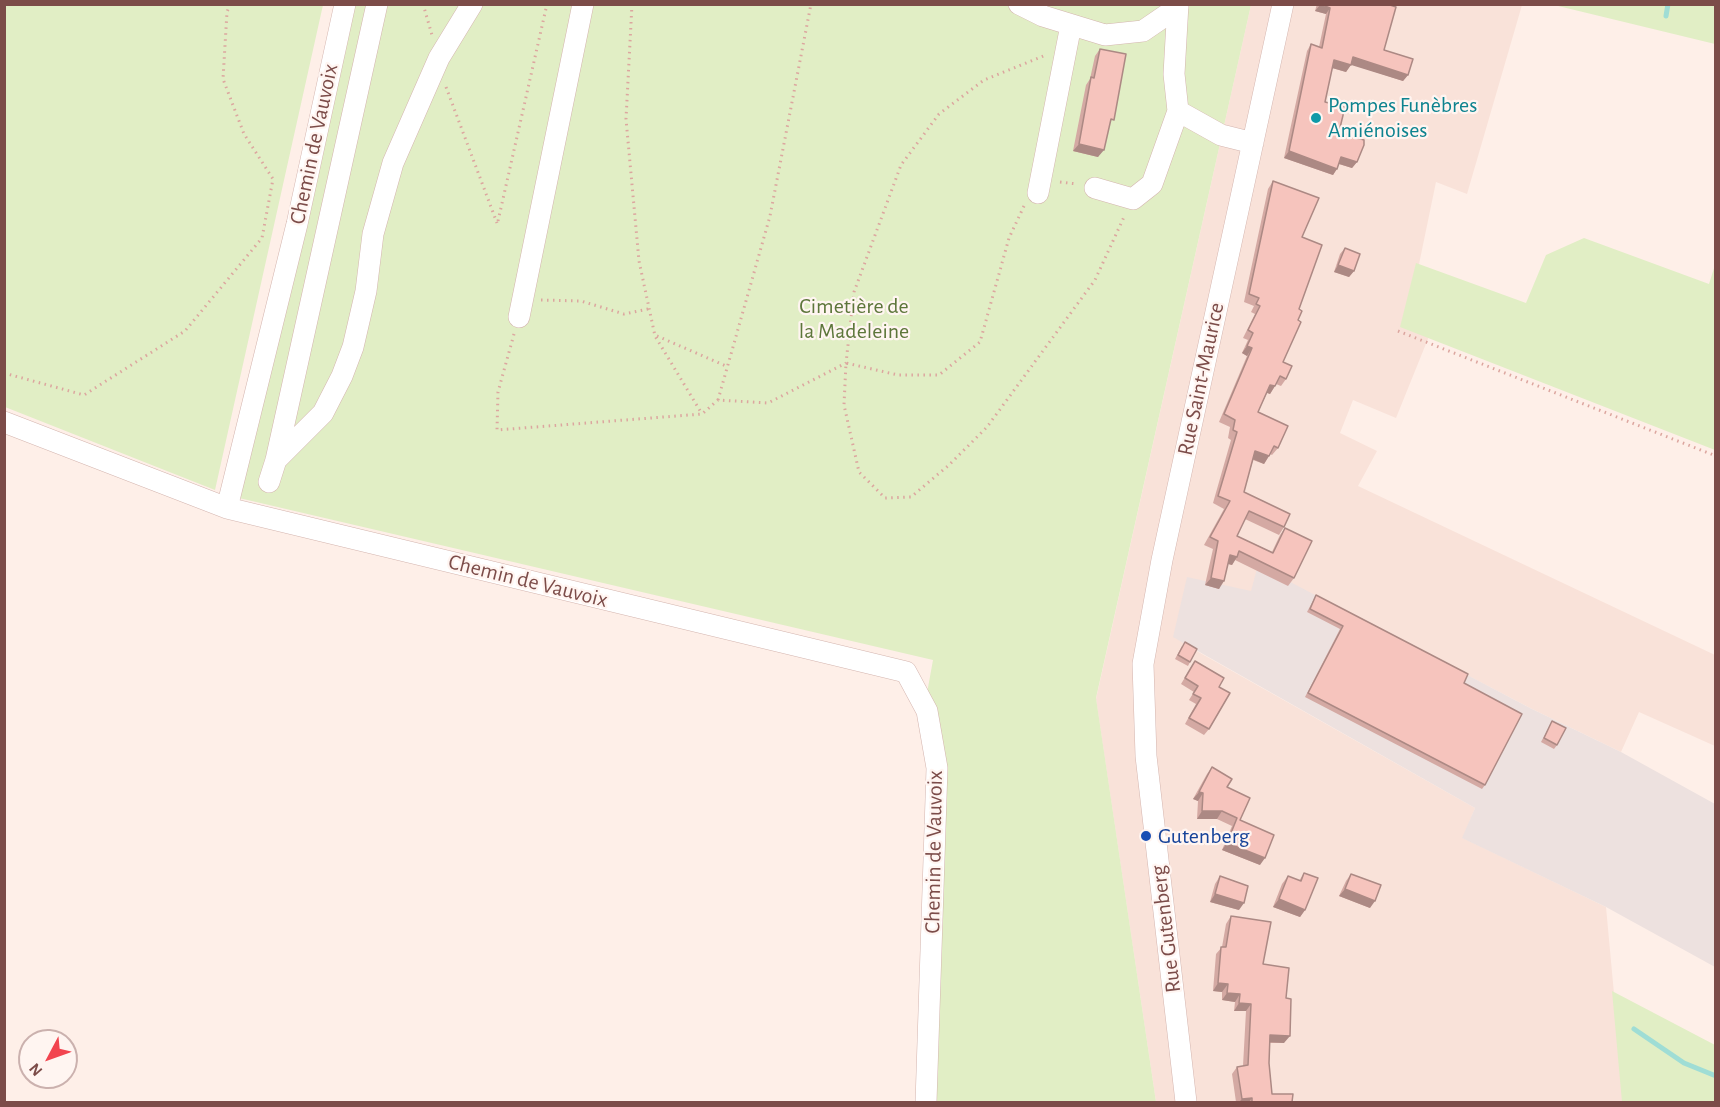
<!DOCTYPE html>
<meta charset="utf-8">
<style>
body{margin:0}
#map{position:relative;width:1720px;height:1107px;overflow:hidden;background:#feefe8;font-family:"Alegreya Sans",sans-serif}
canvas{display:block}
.frame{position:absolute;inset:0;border:6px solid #7c4c49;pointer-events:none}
.north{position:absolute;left:18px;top:1029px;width:60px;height:60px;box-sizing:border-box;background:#fff5f1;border:2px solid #cbb1ae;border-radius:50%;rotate:229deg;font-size:16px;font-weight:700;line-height:24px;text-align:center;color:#7c4c49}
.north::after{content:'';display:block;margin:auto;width:21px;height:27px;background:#f2444f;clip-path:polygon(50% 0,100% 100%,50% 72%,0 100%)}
</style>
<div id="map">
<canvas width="1720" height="1107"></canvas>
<div class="frame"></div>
<div class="north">N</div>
</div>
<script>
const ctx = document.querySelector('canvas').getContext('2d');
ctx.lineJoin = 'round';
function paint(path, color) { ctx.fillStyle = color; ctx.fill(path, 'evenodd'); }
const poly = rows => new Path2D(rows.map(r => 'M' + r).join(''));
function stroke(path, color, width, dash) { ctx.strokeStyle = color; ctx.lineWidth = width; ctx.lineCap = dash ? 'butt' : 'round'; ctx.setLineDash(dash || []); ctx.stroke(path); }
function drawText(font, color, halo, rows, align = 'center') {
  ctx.font = font + ' "Alegreya Sans",sans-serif'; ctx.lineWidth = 4.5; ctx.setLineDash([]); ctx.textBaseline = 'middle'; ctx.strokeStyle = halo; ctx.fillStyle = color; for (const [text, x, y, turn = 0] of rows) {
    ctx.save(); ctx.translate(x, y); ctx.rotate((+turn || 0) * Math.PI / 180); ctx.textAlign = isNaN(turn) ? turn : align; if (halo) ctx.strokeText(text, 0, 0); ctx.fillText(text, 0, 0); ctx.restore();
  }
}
const residential = poly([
 [1251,5,1522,5,1467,194,1436,182,1418,269,1436,319,1396,418,1353,400,1340,433,1377,451,1358,486,1715,655,1715,746,1639,712,1621,752,1532,709,1258,566,1252,591,1186,645,1475,808,1463,838,1606,907,1624,1102,1156,1102,1096,699]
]);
const industrial = poly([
 [1258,565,1532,709,1621,752,1715,804,1715,967,1606,907,1462,838,1475,808,1173,637,1187,577,1251,591]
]);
const green = poly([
 [4,5,323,5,215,490,5,407],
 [350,5,1251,5,1096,698,1156,1102,934,1102,927,693,933,660,239,498],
 [1554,5,1715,5,1715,44],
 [1584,238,1709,284,1715,265,1715,450,1400,327,1416,263,1526,303,1546,255],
 [1612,991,1715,1045,1715,1102,1622,1102]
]);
const stream = poly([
 [1666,16,1668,4],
 [1634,1029,1684,1063,1716,1076]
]);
const path = poly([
 [423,4,432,35],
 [632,4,626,119,639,261,655,336,702,414],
 [446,87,497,223],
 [1060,182,1077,184],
 [1024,206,1009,238,980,342,939,375,898,375,846,363,844,405,859,472,885,498,911,497,949,465,987,427,1095,280,1124,217],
 [498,221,547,4],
 [541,300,581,301,624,314,648,309],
 [1398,331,1716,456],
 [514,334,498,392,497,430,702,414,718,400,768,403,846,363,854,292,901,165,939,114,984,80,1046,55],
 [657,336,726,366],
 [4,373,84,395,185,331,262,238,273,179,244,134,223,79,227,12,230,4],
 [718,400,770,216,811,4]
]);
const minor = poly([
 [1019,4,1043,16,1105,35,1143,31,1178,7],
 [1178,111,1221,135,1253,143],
 [1095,188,1133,199,1152,184,1178,111,1174,74,1178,4],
 [1038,193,1071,25],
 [519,317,583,4],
 [4,422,227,508,906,672,927,711,937,768,926,1102],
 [276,460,323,413,342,376,353,347,366,291,373,234,393,163,439,58,472,4],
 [269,482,276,460,377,4],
 [227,508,297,224,345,4],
 [1186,1102,1146,756,1143,664,1162,560,1283,4]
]);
const wall = poly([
 [1317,4,1387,4,1384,50,1408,75,1403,81,1351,64,1346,72,1332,68,1325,102,1339,132,1357,162,1352,168,1339,164,1333,175,1284,158,1307,51,1311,44,1319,47,1326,14,1315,11],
 [1100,49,1109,127,1098,157,1073,151,1086,85,1090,79,1095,56],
 [1273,181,1302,237,1299,309,1298,320,1283,362,1286,379,1281,386,1276,384,1270,394,1267,393,1258,412,1278,448,1272,455,1270,454,1264,464,1253,460,1244,492,1284,527,1279,535,1245,519,1237,536,1272,552,1280,535,1285,528,1294,578,1288,586,1235,560,1232,565,1228,564,1219,589,1205,585,1213,549,1204,545,1224,509,1213,503,1231,440,1228,438,1230,427,1219,422,1247,356,1242,353,1248,340,1243,338,1255,314,1251,312,1254,306,1244,302,1268,189],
 [1345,248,1354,271,1349,277,1334,272,1340,254],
 [1316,595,1464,683,1485,785,1482,789,1305,697,1340,629,1307,612],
 [1182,646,1190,662,1188,666,1175,659],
 [1195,661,1219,687,1209,729,1204,735,1185,724,1196,704,1189,700,1194,692,1181,684],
 [1552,721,1557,745,1554,749,1541,742],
 [1212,767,1227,787,1240,820,1260,865,1222,850,1232,826,1217,819,1197,819,1198,801,1193,799,1207,774],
 [1304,873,1305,910,1300,917,1273,907,1282,884,1288,876,1299,881],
 [1351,874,1370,908,1339,896,1346,881],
 [1220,876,1239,910,1210,902,1215,884],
 [1231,916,1286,998,1284,1043,1270,1043,1269,1063,1272,1094,1292,1102,1236,1102,1232,1074,1237,1067,1243,1066,1246,1011,1234,1011,1235,1002,1222,1000,1222,992,1213,991,1216,954,1222,947,1226,924]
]);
const shadedWall = poly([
 [1320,5,1330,8,1326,14,1315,11],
 [1353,57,1408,75,1403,81,1348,64],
 [1334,60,1351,65,1346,72,1329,67],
 [1079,144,1104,150,1098,157,1073,151],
 [1289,151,1337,169,1333,175,1284,158],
 [1341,157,1357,162,1352,168,1336,163],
 [1338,265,1354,271,1349,277,1334,272],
 [1247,346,1252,348,1247,356,1242,353],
 [1270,385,1275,386,1270,394,1265,392],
 [1255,451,1269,456,1264,464,1250,458],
 [1230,555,1237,557,1232,565,1225,563],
 [1211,578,1224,581,1219,589,1205,585],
 [1199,792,1203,793,1198,801,1193,799],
 [1202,811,1222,811,1217,819,1197,819],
 [1227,843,1265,858,1260,865,1222,850],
 [1345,889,1375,901,1370,908,1339,896],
 [1215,894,1244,903,1239,910,1210,902],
 [1279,899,1305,910,1300,917,1273,907],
 [1218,983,1228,984,1222,992,1213,991],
 [1227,993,1240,994,1235,1002,1222,1000],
 [1239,1003,1251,1004,1246,1011,1234,1011],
 [1270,1035,1290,1036,1284,1043,1265,1042],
 [1252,1098,1249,1102,1239,1102,1242,1099]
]);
const building = poly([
 [1320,4,1387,4,1396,7,1384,50,1413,59,1408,75,1353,57,1351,65,1334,60,1325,102,1345,107,1339,132,1364,140,1364,145,1357,162,1341,157,1337,169,1289,151,1311,44,1322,48,1330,8,1320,4],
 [1100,49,1126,54,1114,120,1111,119,1104,150,1079,144,1091,77,1094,78,1100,49],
 [1273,181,1319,198,1302,237,1322,245,1299,309,1302,311,1298,320,1301,322,1283,362,1292,366,1286,379,1280,376,1275,386,1270,385,1258,412,1288,426,1278,448,1274,446,1269,456,1255,451,1244,492,1290,514,1284,527,1249,511,1237,536,1273,553,1285,528,1312,541,1294,578,1239,551,1237,557,1230,555,1224,581,1211,578,1218,541,1210,537,1230,501,1218,496,1237,432,1233,430,1235,420,1224,414,1252,348,1247,346,1253,333,1248,330,1260,306,1256,304,1259,298,1249,294,1273,181],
 [1345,248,1360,254,1354,271,1338,265,1345,248],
 [1316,595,1468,674,1464,683,1522,714,1485,785,1308,693,1343,626,1310,609,1316,595],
 [1185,642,1197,649,1190,662,1178,655,1185,642],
 [1195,661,1224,678,1219,687,1230,693,1209,729,1189,718,1201,698,1193,694,1198,686,1185,678,1195,661],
 [1552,721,1566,728,1557,745,1544,738,1552,721],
 [1212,767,1232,779,1227,787,1250,798,1240,820,1274,835,1265,858,1227,843,1237,818,1222,811,1202,811,1203,793,1199,792,1212,767],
 [1304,873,1318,878,1305,910,1279,899,1288,876,1301,881,1304,873],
 [1351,874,1381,885,1375,901,1345,889,1351,874],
 [1220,876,1248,886,1244,903,1215,894,1220,876],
 [1231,916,1271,922,1263,964,1289,968,1286,998,1291,999,1290,1036,1270,1035,1269,1063,1272,1094,1293,1094,1292,1102,1252,1102,1252,1098,1242,1099,1237,1067,1248,1065,1251,1004,1239,1003,1240,994,1227,993,1228,984,1218,983,1221,947,1226,947,1231,916]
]);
const markers = [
 [1316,118,6,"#0f9aa8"],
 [1146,836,6,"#1a4fb4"]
];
const cultureNames = [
 ["Pompes Funèbres",1328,105],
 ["Amiénoises",1328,130]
];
const streetNames = [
 ["Chemin de Vauvoix",314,144,-78],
 ["Rue Saint-Maurice",1201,379,-78],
 ["Chemin de Vauvoix",528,581,14],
 ["Chemin de Vauvoix",934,852,-89],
 ["Rue Gutenberg",1166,929,-97]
];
const parkNames = [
 ["Cimetière de",854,306],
 ["la Madeleine",854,331]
];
const transitNames = [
 ["Gutenberg",1158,836]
];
paint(residential, '#f9e2d9');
paint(industrial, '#ede1df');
paint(green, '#e1eec5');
stroke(stream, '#9fddd5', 5);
stroke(minor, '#d4b5af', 22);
stroke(path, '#dca69f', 3, [1.5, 4.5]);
stroke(minor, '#fff', 21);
paint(wall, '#d4a9a3');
paint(shadedWall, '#ac8984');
paint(building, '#f6c4bd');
stroke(building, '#ac8984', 1.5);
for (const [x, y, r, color] of markers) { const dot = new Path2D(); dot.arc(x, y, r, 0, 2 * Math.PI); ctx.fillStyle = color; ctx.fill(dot); stroke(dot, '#fff5f1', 2); }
drawText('22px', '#0d838f', '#fff5f1', cultureNames, 'left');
drawText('22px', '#7c4c49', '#fff5f1', streetNames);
drawText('22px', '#5d763a', '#fff5f1', parkNames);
drawText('22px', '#164399', '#fff5f1', transitNames, 'left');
</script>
